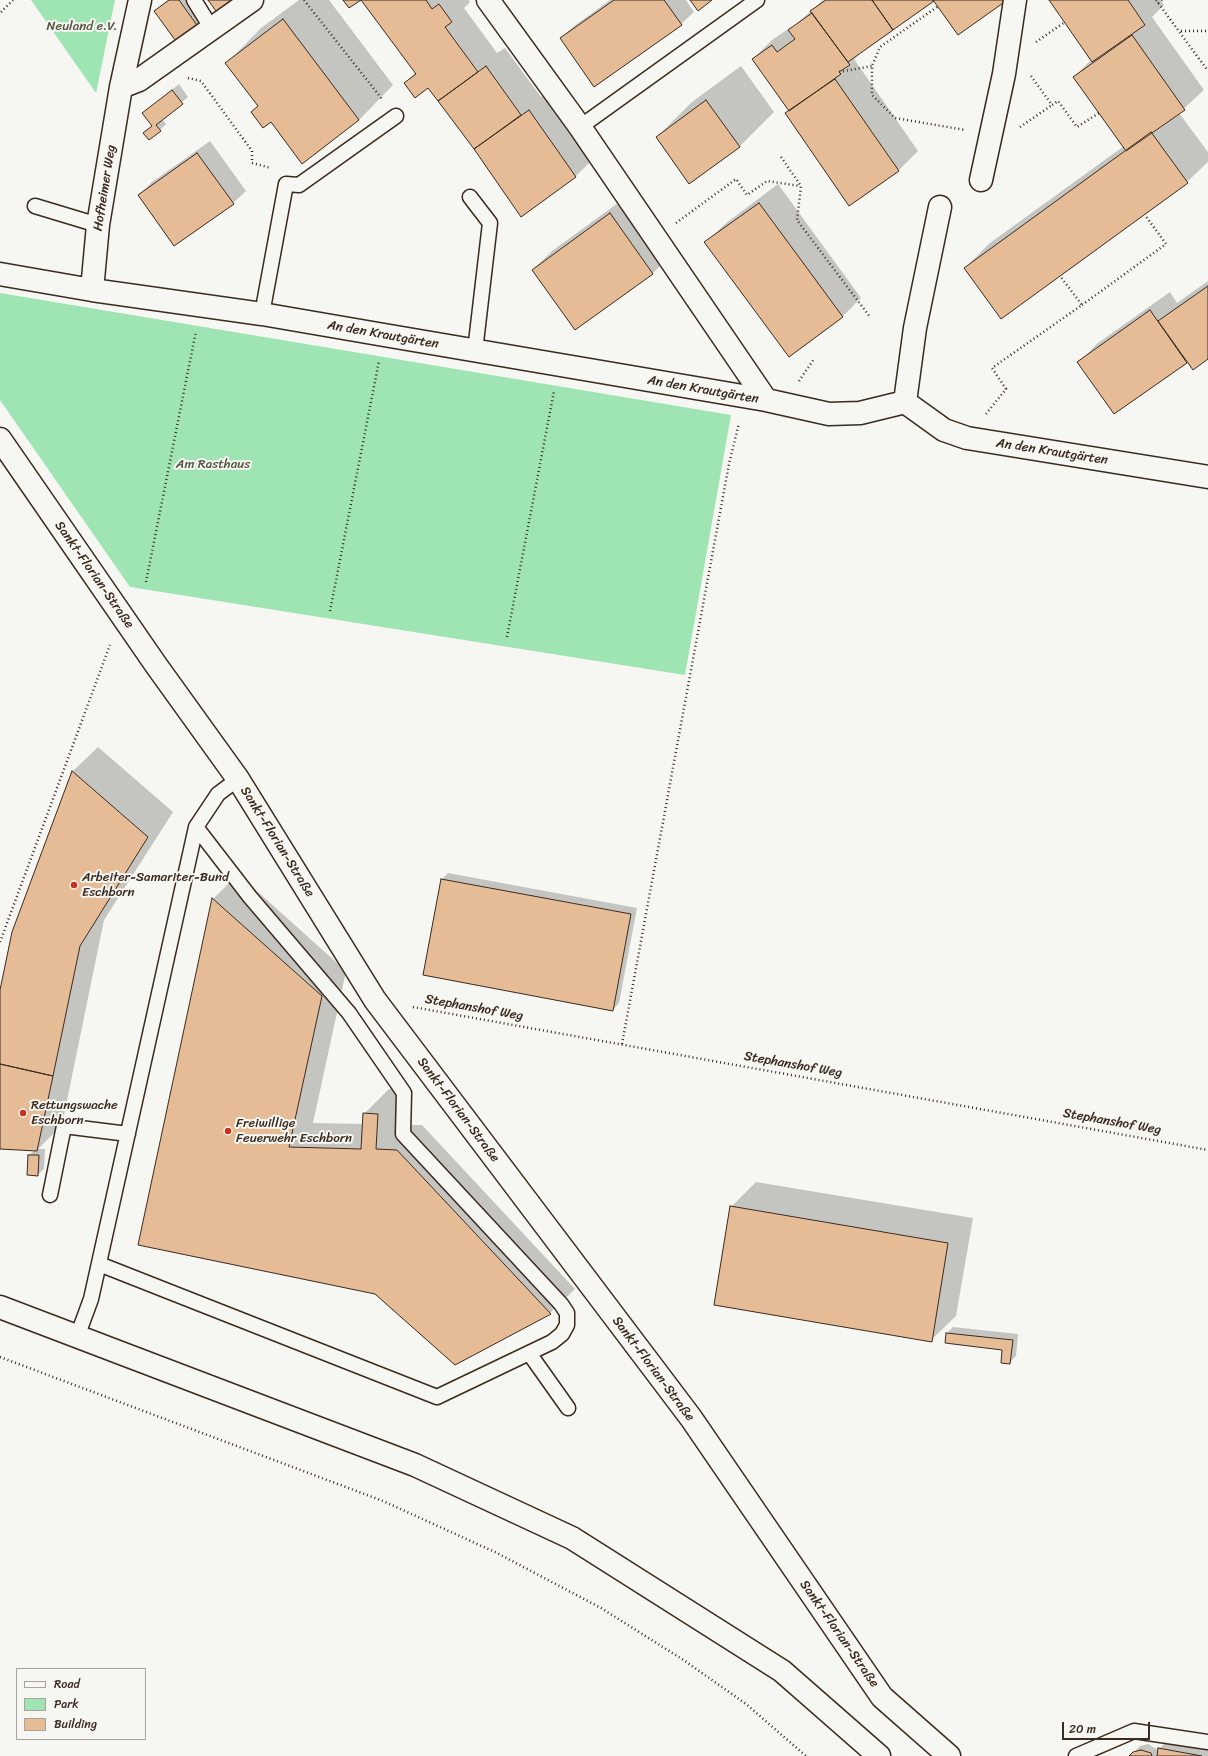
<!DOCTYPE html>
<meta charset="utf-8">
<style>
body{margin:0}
#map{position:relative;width:1208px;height:1756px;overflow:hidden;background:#f6f6f2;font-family:Sriracha,sans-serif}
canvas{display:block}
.legend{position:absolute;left:16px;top:1668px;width:130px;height:72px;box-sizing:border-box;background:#f6f6f2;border:1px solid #aba49d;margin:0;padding:5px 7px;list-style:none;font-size:12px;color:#3b2a1e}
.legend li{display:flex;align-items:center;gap:8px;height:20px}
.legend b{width:20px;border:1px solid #aba49d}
.scale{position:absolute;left:1062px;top:1722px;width:88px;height:18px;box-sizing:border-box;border:2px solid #3b2a1e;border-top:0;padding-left:5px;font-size:12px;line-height:14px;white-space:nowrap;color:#3b2a1e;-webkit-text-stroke:3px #f6f6f2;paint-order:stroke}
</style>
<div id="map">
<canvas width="1208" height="1756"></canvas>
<ul class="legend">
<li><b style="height:5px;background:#f6f6f2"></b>Road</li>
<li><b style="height:11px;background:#9ee5b3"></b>Park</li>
<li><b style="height:11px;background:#e5bc95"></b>Building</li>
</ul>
<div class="scale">20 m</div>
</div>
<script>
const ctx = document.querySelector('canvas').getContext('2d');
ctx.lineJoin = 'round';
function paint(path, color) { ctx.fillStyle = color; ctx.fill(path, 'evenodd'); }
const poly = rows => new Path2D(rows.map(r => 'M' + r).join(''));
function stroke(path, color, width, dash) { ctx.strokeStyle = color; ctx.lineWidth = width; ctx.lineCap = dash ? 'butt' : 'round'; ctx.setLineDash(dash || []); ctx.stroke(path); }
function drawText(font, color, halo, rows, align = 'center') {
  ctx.font = font + ' Sriracha,sans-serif'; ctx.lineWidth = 4; ctx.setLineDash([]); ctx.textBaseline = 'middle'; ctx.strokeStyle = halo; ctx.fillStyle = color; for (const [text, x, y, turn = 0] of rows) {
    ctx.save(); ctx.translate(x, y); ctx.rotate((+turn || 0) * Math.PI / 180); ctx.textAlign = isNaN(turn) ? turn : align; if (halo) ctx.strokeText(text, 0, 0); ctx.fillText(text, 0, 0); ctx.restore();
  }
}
const green = poly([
 [31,0,115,0,96,93],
 [0,293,731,415,685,675,130,587,0,400]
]);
const shadow = poly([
 [168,0,190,0,205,21,199,27,156,11],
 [299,0,329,0,393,85,359,120,227,63,261,28],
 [363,0,469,0,470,2,464,8,497,53,505,48,541,97,548,92,595,157,576,176,522,215,429,87,405,83,416,72],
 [610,0,686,0,694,12,681,24,561,38,574,26],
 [823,0,934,0,863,50,854,59,918,151,899,170,850,204,790,110,753,59,772,40,791,27,792,28],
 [1050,0,1160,0,1164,5,1152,17,1204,90,1179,113,1208,152,1208,162,1187,182,965,268,990,243,1124,146,1074,77,1091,60],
 [741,66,774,112,739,147,657,137,692,102],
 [179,84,188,97,162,119,166,124,160,130,143,114],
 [210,141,246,191,233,203,139,195,152,182],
 [778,184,861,298,842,317,706,243,725,224],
 [629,195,672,254,653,273,575,329,533,270,552,251],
 [1208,281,1208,358,1188,361,1115,413,1079,362,1098,343,1170,292,1177,303],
 [98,747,173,812,104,920,62,1125,38,1149,45,1149,44,1169,37,1175,29,1155,35,1150,0,1148,0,995,13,932,73,771],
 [448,873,637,908,619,1003,613,1010,424,974,442,879],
 [238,874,346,971,313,1123,363,1124,364,1114,389,1089,402,1089,400,1125,422,1125,575,1289,550,1313,376,1293,139,1244,213,899],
 [756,1182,973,1218,956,1316,931,1340,731,1207],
 [953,1327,1018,1334,1016,1356,1009,1363,1003,1349,947,1333],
 [1178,1730,1208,1735,1208,1756,1131,1756,1140,1746,1148,1744,1158,1750]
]);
const building = poly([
 [169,0,179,0,199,28,178,44,154,11,169,0],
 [208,0,240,0,221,18,208,0],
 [343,0,426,0,432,9,439,4,452,22,445,27,478,72,438,101,428,88,415,98,404,83,416,74,361,0,349,8,343,0],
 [614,0,664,0,682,25,594,87,560,38,614,0],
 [690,0,712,0,698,11,690,0],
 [826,0,872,0,893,30,848,62,810,11,826,0],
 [872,0,933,0,934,1,893,30,872,0],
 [933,0,1006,0,1006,1,958,35,933,0],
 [1049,0,1128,0,1145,25,1092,62,1049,0],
 [812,13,850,65,839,72,841,74,789,111,752,59,772,45,777,52,795,39,788,30,812,13],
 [283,19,359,120,302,164,271,122,263,128,251,112,258,106,225,63,283,19],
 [1132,35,1185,110,1126,151,1073,77,1132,35],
 [486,66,521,115,474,149,438,101,486,66],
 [835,79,899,171,849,206,785,113,835,79],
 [172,90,183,104,156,125,161,131,149,140,143,133,152,126,142,113,172,90],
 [706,100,740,147,689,184,656,137,706,100],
 [529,110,576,177,521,217,474,149,529,110],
 [1151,132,1188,183,1001,319,964,268,1151,132],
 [197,153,234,204,174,246,138,195,197,153],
 [759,203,843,317,789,357,704,242,759,203],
 [610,213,653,274,575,330,532,270,610,213],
 [1208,286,1208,359,1193,370,1158,321,1208,286],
 [1150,310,1187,363,1114,414,1077,362,1150,310],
 [72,771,148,837,80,946,53,1076,0,1064,0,990,12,932,72,771],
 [441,879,631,914,613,1011,423,975,441,879],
 [212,898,322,996,289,1147,361,1149,363,1113,378,1114,376,1149,397,1150,551,1314,455,1365,375,1294,138,1245,212,898],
 [0,1064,53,1076,37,1151,0,1149,0,1064],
 [28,1155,39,1155,38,1176,27,1175,28,1155],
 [730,1206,948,1243,932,1342,714,1305,730,1206],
 [946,1333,1013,1340,1010,1364,1001,1363,1002,1350,945,1343,946,1333],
 [1158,1748,1202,1756,1157,1756,1158,1748],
 [1141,1750,1151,1753,1152,1756,1129,1756,1133,1752,1141,1750]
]);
const path = poly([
 [304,0,382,99],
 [1156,0,1208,71],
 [1158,3,1162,0],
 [937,7,880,47,872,66,872,95,895,118,965,130],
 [1,12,13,0],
 [1181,31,1208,31],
 [1036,42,1065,22],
 [839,72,872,66],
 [1031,76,1052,105,1058,101,1077,127,1099,113],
 [188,78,201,81,252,151,252,163,271,168],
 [1020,127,1052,105],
 [781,157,801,186,797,220,870,317],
 [676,223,736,179,747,195,767,181,800,186],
 [1082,305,1166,244,1145,215],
 [799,381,814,359],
 [986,414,1006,389,992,368,1082,305,1060,276],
 [146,582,196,331],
 [330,611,379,361],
 [507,637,554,391],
 [0,942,110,645],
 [413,1007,1208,1150],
 [622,1044,729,464,739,423],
 [0,1357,383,1501,497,1553,601,1608,685,1661,746,1704,806,1756]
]);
const lane = poly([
 [194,0,212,29],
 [580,127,757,0],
 [470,197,490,223,475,351],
 [35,206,98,225],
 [262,314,286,184,299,185,396,116],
 [50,1195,64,1126,128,1134],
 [99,1264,437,1397,552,1342,562,1334,567,1325,567,1313,561,1304,403,1134,404,1093,349,1013,250,897,196,827],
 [77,1337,91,1299,196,827,218,794,238,779],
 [529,1353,568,1408],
 [1076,1756,1134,1731,1208,1742]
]);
const street = poly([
 [488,0,580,127,766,400],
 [121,87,139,80,252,0],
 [981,180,1004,74,1015,0],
 [0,274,92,290,262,314,384,335,766,400,829,414,860,413,905,402,944,430,967,438,1208,477],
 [92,290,98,225,121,87,140,0],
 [905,402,915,328,940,207],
 [0,439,156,665,238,779,375,1000,691,1418,882,1697,949,1756]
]);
const secondary = poly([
 [0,1307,415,1465,572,1538,782,1671,879,1756]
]);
const markers = [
 [74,885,4,"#c8321e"],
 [23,1113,4,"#c8321e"],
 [228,1131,4,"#c8321e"]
];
const parkNames = [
 ["Neuland e.V.",82,27],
 ["Am Rasthaus",213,465]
];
const streetNames = [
 ["Hofheimer Weg",105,188,-81],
 ["An den Krautgärten",383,335,10],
 ["An den Krautgärten",703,390,10],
 ["An den Krautgärten",1052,452,9],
 ["Sankt-Florian-Straße",94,575,55],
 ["Sankt-Florian-Straße",277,842,58],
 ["Stephanshof Weg",474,1008,10],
 ["Stephanshof Weg",793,1065,10],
 ["Sankt-Florian-Straße",458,1110,53],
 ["Stephanshof Weg",1112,1122,10],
 ["Sankt-Florian-Straße",653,1369,53],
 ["Sankt-Florian-Straße",839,1634,55]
];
const poiNames = [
 ["Arbeiter-Samariter-Bund",82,878],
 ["Eschborn",82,893],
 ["Rettungswache",31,1106],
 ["Eschborn",31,1121],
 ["Freiwillige",236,1124],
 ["Feuerwehr Eschborn",236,1139]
];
paint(green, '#9ee5b3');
paint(shadow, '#0003');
paint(building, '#e5bc95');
stroke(building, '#3b2a1e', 1);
stroke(lane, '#3b2a1e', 17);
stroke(street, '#3b2a1e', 25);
stroke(secondary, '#3b2a1e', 25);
stroke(path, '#3b2a1e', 2.5, [1, 3]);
stroke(lane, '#f6f6f2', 14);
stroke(street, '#f6f6f2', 22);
stroke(secondary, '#f6f6f2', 22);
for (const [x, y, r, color] of markers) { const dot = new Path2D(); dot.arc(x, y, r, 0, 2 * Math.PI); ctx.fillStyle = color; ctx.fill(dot); stroke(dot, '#f6f6f2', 1.5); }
drawText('13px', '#545943', '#f6f6f2', parkNames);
drawText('13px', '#3b2a1e', '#f6f6f2', streetNames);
drawText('13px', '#3b2a1e', '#f6f6f2', poiNames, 'left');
</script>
